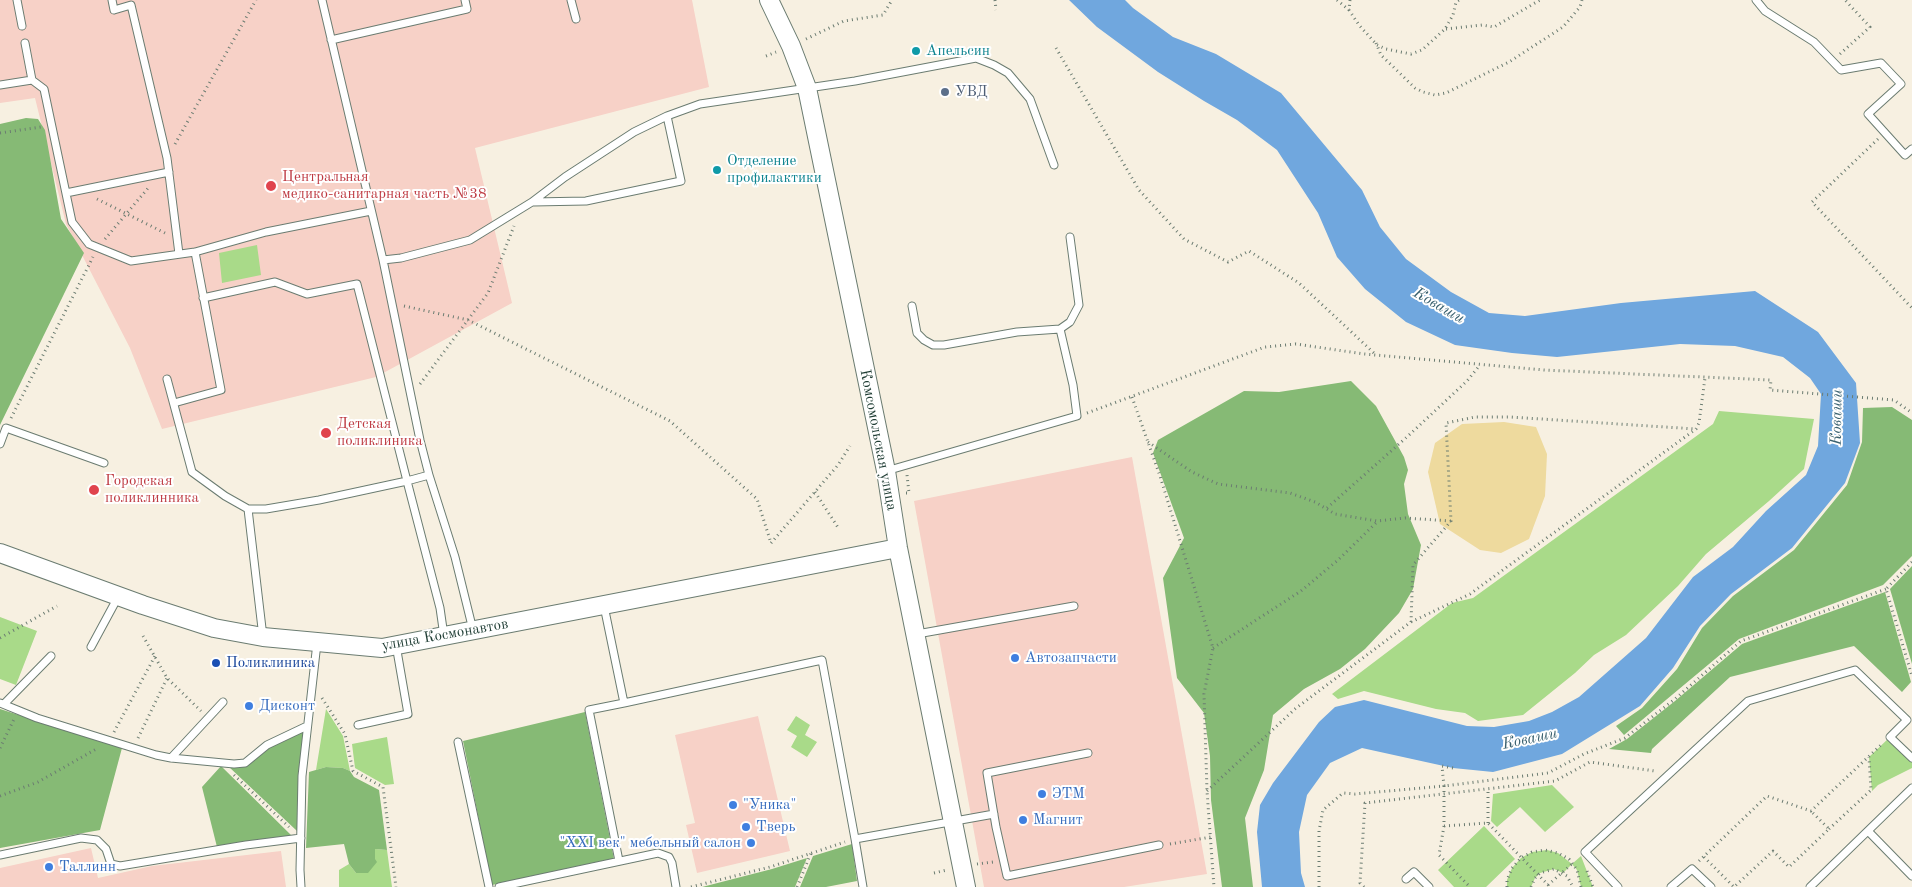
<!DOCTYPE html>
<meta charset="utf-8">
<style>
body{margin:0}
canvas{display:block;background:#f7f0e1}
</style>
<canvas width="1912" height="887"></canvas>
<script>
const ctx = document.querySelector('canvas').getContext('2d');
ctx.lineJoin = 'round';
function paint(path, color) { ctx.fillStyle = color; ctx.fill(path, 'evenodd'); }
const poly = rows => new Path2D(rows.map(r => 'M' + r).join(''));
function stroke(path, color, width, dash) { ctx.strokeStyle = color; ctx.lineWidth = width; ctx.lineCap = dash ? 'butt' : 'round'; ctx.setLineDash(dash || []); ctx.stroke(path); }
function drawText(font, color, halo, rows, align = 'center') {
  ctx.font = font + ' "Old Standard TT",serif'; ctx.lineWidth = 4; ctx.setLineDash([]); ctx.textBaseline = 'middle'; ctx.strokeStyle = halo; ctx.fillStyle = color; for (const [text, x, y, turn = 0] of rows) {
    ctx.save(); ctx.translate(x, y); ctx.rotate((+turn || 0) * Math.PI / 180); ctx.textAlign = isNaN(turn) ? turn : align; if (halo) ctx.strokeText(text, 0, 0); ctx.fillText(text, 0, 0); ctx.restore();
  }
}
const built = poly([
 [0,0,692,0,709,87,475,148,512,303,376,377,162,429,130,348,66,224,35,98,0,103],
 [1132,457,1207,874,1124,887,984,887,914,501],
 [758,716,790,851,697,873,686,825,695,823,675,735],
 [91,848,98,878,152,866,281,851,286,887,0,887,0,868]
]);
const green = poly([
 [257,245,261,275,222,283,219,253],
 [1719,411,1814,419,1804,469,1769,501,1706,554,1678,586,1626,635,1594,655,1575,673,1523,715,1478,721,1465,713,1436,709,1364,691,1338,699,1332,694,1452,603,1473,598,1713,424],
 [0,617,37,631,16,685,0,679],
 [326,709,343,736,350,771,343,768,326,767,316,770],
 [796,716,810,725,805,735,817,742,807,757,791,747,797,736,787,730],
 [387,737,394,784,385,785,355,768,352,744],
 [1890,737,1912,758,1912,768,1878,785,1872,791,1869,757],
 [1552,785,1574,807,1545,832,1520,807,1497,827,1491,821,1493,794],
 [1484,826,1515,859,1486,887,1454,887,1438,870],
 [375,849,387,850,392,887,339,887,339,870,349,864,356,873,375,859],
 [1547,850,1558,853,1572,864,1581,856,1593,887,1581,887,1577,870,1572,864,1563,873,1554,869,1540,873,1535,878,1531,887,1507,887,1507,880,1512,868,1521,858,1532,852]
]);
const forest = poly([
 [26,118,38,119,45,130,61,219,84,253,0,425,0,124],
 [1351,381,1376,406,1404,457,1408,470,1404,484,1408,514,1421,545,1413,589,1399,613,1365,649,1340,669,1304,689,1273,715,1264,770,1245,818,1253,887,1222,887,1211,800,1210,756,1204,713,1177,678,1163,578,1184,538,1153,453,1158,440,1244,391,1279,392],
 [1892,407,1912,420,1912,556,1883,585,1739,639,1624,735,1616,726,1642,708,1677,669,1702,628,1733,596,1794,550,1847,485,1862,442,1863,408],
 [1912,566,1912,664,1890,589],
 [1885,592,1911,682,1902,692,1854,646,1730,677,1652,749,1651,753,1609,749,1627,739,1675,701,1742,644],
 [0,709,122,748,100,830,0,848],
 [585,712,614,859,492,885,463,741],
 [304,731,299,779,297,831,228,766,247,766,268,748],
 [221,766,292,836,217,847,202,787],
 [326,767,343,768,350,771,354,777,379,790,387,850,375,849,375,859,377,862,368,873,356,873,349,864,344,844,306,848,309,772],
 [852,844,857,881,826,887,800,887,813,856],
 [807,858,795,887,702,887,772,869]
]);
const sand = poly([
 [1504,422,1536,427,1547,454,1545,496,1529,539,1501,553,1480,550,1440,524,1428,472,1435,443,1462,424]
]);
const water = poly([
 [1069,0,1125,0,1133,8,1173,37,1216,54,1281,93,1362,190,1380,227,1406,259,1451,292,1489,313,1525,316,1621,303,1755,291,1818,332,1856,383,1860,443,1845,483,1792,548,1731,594,1700,626,1673,668,1640,706,1562,754,1493,772,1453,768,1362,748,1330,763,1307,795,1299,832,1301,873,1305,887,1262,887,1257,832,1260,805,1273,783,1319,722,1335,707,1364,700,1467,726,1494,727,1529,721,1552,712,1579,697,1646,638,1693,577,1733,547,1766,511,1806,475,1818,446,1821,394,1810,378,1783,357,1735,346,1680,344,1557,357,1512,353,1455,345,1406,322,1365,289,1337,257,1318,213,1277,150,1237,120,1204,101,1158,72,1097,27]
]);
const path = poly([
 [995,0,996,10],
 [1337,0,1349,10],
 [1350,0,1349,10,1359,25,1377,45,1386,49,1411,54,1422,50,1445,29,1453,15,1456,2,1459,0],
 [1446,29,1482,25,1494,27,1540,0],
 [806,39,844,21,883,15,892,0],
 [1376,43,1381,55,1415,88,1423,92,1435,95,1446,93,1509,62,1563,27,1580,7,1582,0],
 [1056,48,1139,190,1184,239,1228,262,1249,251,1299,283,1375,354],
 [1840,54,1870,27,1845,0],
 [766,56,776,52],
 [0,133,41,127],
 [1878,139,1812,202,1912,308],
 [175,144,256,0],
 [97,199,165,233],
 [105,239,149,187],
 [404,306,468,320,670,421,757,499,771,543],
 [420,384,488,293,514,226],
 [1132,397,1160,476,1213,648,1204,694,1207,791,1214,887],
 [1087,413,1265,347,1296,344,1364,354,1544,370,1771,380,1770,390,1894,400,1912,413],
 [11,418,93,257],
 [1148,442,1192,472,1218,484,1290,493,1315,502,1335,514,1377,521,1405,518,1451,521],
 [815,492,839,529],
 [906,493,909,493,907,475],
 [1327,508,1408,436,1467,381,1480,365],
 [771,543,838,465,850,446],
 [1912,562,1886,589,1912,676],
 [1411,622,1470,594,1696,429,1699,423,1705,378],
 [143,636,167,678,201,711],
 [0,638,57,606],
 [1213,648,1301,591,1338,560,1377,522],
 [322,698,345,734,353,771,383,787,396,887],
 [114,732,155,656],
 [138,738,167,678],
 [0,748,14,719],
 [1453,768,1442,766,1444,786,1548,773,1584,754,1625,738,1675,699,1741,641,1886,589],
 [234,775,289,827],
 [1207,791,1295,709,1411,622,1413,565,1451,521,1446,423,1475,417,1510,417,1696,429],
 [0,796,38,782,98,748],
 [1488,823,1488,789],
 [1444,826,1488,823,1550,887],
 [1829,829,1871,790,1869,757],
 [1170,844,1211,837],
 [1704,857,1734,887,1773,851,1789,867,1829,829,1811,811],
 [1699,861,1767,796,1811,811,1883,743],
 [977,864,993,862],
 [1587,871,1593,887],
 [934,873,947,870],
 [1548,885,1573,863],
 [691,887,770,867,845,842],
 [797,887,811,853],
 [1319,887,1319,831,1323,810,1343,793,1355,794,1444,786,1444,826,1439,855,1470,887],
 [1364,887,1360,883,1365,803,1555,781,1590,762,1655,771],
 [1507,887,1507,880,1512,868,1521,858,1532,852,1545,850,1558,853,1569,859,1577,870,1581,887],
 [1531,887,1535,878,1540,873,1554,869,1567,876,1573,887]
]);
const service = poly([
 [17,0,22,26],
 [112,0,114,10,131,5,167,158,179,254],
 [322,0,383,260,420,440,429,475,455,557,473,630],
 [571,0,576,19],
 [1756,0,1765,11,1814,42,1841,70,1881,63,1901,84,1868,114,1905,155,1912,149],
 [331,40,467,9,465,0],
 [25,43,32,80],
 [0,85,32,80,44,89,72,222,89,244,131,261,195,252,266,232,371,211],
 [66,193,169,172],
 [533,202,586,201,681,181,667,116],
 [383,260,401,258,470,240,532,202,565,177,634,132,667,116,700,104,855,81,976,58,994,65,1008,73,1030,99,1054,165],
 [203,298,275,282,307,294,357,284,407,481,429,475],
 [912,306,917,333,924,340,933,345,944,345,1017,332,1060,329,1070,322,1079,305,1070,237],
 [167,379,192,472,225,496,248,509,266,509,319,500,407,481,440,608,444,636],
 [174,403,221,390,195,252],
 [0,444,6,428,104,463],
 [886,471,1077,416,1073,385,1060,329],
 [248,509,263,637],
 [604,606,624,703,589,710,619,861],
 [917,634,1074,606],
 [91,647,118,597],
 [0,703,37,718,156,755,171,758,234,764,245,763,267,745,307,726],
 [624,703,822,660,855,839],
 [4,704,51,656],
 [358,725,408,714,396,645],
 [458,742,489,887],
 [1088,753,987,773,996,827,1007,876,1159,845],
 [171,758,223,702],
 [1868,831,1912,876],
 [0,855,81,838,97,840,106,849,111,864,120,866,246,845,301,838],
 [1406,879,1414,872,1429,887],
 [301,887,300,870,302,776,317,643],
 [499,887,658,853,669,857,672,863,676,887],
 [863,887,855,839,994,814],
 [1618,887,1585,852,1748,701,1855,670,1907,720,1890,737,1912,758],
 [1671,887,1692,869,1711,887],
 [1810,887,1912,788]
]);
const tertiary = poly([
 [769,0,791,46,807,88,886,471,898,548,966,887],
 [0,553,143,605,214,628,263,637,382,648,898,548]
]);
const markers = [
 [916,51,5,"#0f9aa8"],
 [945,92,5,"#5c6f8a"],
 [717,170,5,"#0f9aa8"],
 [271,186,6,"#e0444e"],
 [326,433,6,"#e0444e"],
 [94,490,6,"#e0444e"],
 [1015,658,5,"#3f7fe0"],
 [216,663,5,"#1a4fb4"],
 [249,706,5,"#3f7fe0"],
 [1042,794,5,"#3f7fe0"],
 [733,805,5,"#3f7fe0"],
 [1023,820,5,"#3f7fe0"],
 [746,827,5,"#3f7fe0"],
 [751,843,5,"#3f7fe0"],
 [49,867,5,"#3f7fe0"]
];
const cultureNames = [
 ["Апельсин",926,51],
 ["Отделение",727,161],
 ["профилактики",727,178]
];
const serviceNames = [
 ["УВД",955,92]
];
const healthNames = [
 ["Центральная",282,177],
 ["медико-санитарная часть №38",282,194],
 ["Детская",337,424],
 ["поликлиника",337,441],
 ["Городская",105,481],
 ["поликлинника",105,498]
];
const streetNames = [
 ["Комсомольская улица",878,440,79],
 ["улица Космонавтов",445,635,-10]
];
const shopNames = [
 ["Автозапчасти",1025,658],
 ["Дисконт",259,706],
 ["ЭТМ",1052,794],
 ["\"Уника\"",743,805],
 ["Магнит",1033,820],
 ["Тверь",756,827],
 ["\"XXI век\" мебельный салон",741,843,"right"],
 ["Таллинн",59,867]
];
const transitNames = [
 ["Поликлиника",226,663]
];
const waterNames = [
 ["Коваши",1439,306,30],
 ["Коваши",1837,417,-89],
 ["Коваши",1530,739,-12]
];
paint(built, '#f7d1c7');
paint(green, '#a9da89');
paint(forest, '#86ba75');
paint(sand, '#eeda9e');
paint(water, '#70a7de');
stroke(service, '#6b7c71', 9);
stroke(tertiary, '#6b7c71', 20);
stroke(path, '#6b7c71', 3, [1, 4]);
stroke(service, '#fff', 7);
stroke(tertiary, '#fff', 18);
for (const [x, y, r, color] of markers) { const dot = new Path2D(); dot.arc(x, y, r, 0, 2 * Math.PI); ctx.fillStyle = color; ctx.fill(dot); stroke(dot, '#fff', 2); }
drawText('15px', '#0d838f', '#fff', cultureNames, 'left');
drawText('15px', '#4e5e75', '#fff', serviceNames, 'left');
drawText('15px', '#be3a42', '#fff', healthNames, 'left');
drawText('15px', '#1f3d34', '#fff', streetNames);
drawText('15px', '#366cbe', '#fff', shopNames, 'left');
drawText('15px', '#164399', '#fff', transitNames, 'left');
drawText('italic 16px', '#3b6270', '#fff', waterNames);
</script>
